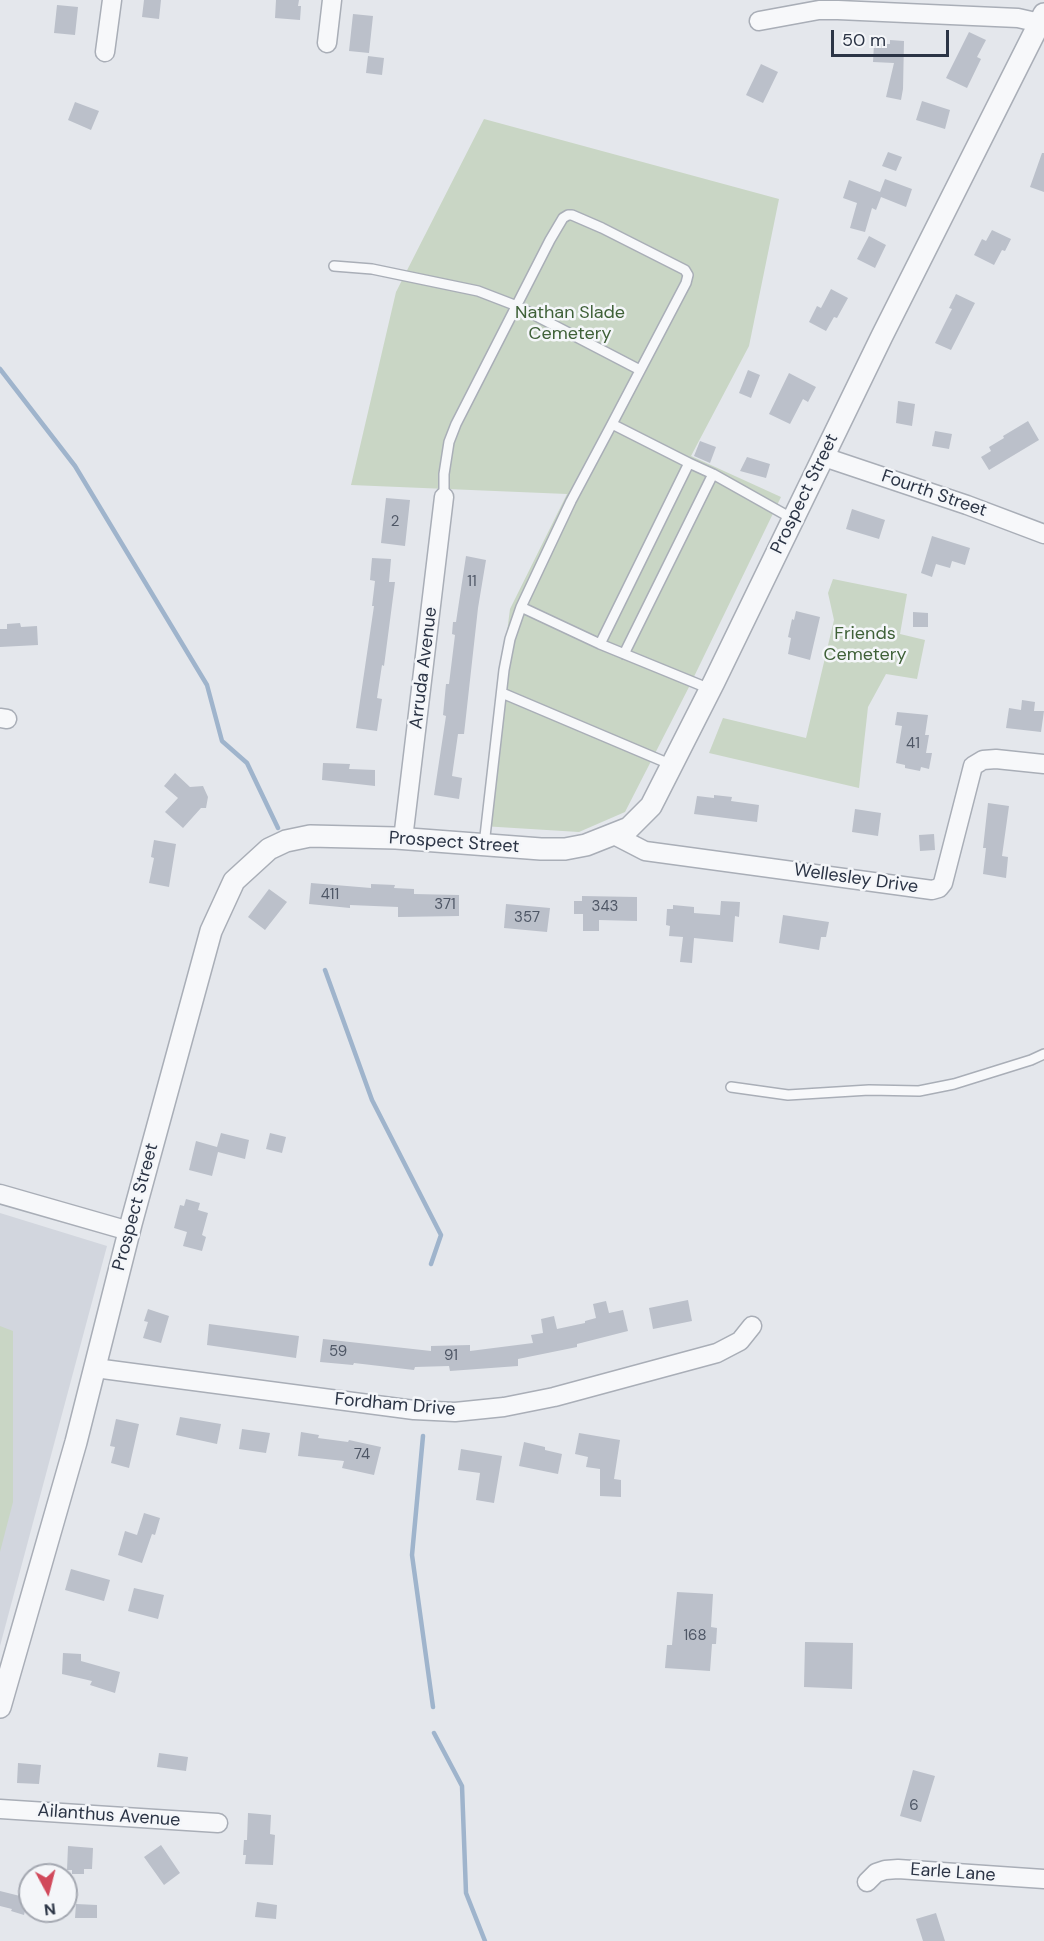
<!DOCTYPE html>
<style>
body{margin:0}
#map{position:relative;width:1044px;height:1941px;overflow:hidden;background:#e4e7ec;font-family:"DM Sans",sans-serif}
canvas{display:block}
.north{position:absolute;left:18px;top:1863px;width:60px;height:60px;box-sizing:border-box;background:#f4f6f9;border:2px solid #a4a8b1;border-radius:50%;rotate:173deg;font-size:16px;font-weight:700;line-height:24px;text-align:center;color:#2b3445}
.north::after{content:'';display:block;margin:auto;width:21px;height:27px;background:#d1495b;clip-path:polygon(50% 0,100% 100%,50% 72%,0 100%)}
.scale{position:absolute;left:831px;top:30px;width:118px;height:27px;box-sizing:border-box;border:3px solid #2b3445;border-top:0;padding-left:8px;font-size:18px;line-height:21px;white-space:nowrap;color:#2b3445;-webkit-text-stroke:4px #f4f6f9;paint-order:stroke}
</style>
<div id="map">
<canvas width="1044" height="1941"></canvas>
<div class="north">N</div>
<div class="scale">50 m</div>
</div>
<script>
const ctx = document.querySelector('canvas').getContext('2d');
ctx.lineJoin = 'round';
function paint(path, color) { ctx.fillStyle = color; ctx.fill(path, 'evenodd'); }
const poly = rows => new Path2D(rows.map(r => 'M' + r).join(''));
function stroke(path, color, width, dash) { ctx.strokeStyle = color; ctx.lineWidth = width; ctx.lineCap = dash ? 'butt' : 'round'; ctx.setLineDash(dash || []); ctx.stroke(path); }
function drawText(font, color, halo, rows, align = 'center') {
  ctx.font = font + ' "DM Sans",sans-serif'; ctx.lineWidth = 5; ctx.setLineDash([]); ctx.textBaseline = 'middle'; ctx.strokeStyle = halo; ctx.fillStyle = color; for (const [text, x, y, turn = 0] of rows) {
    ctx.save(); ctx.translate(x, y); ctx.rotate((+turn || 0) * Math.PI / 180); ctx.textAlign = isNaN(turn) ? turn : align; if (halo) ctx.strokeText(text, 0, 0); ctx.fillText(text, 0, 0); ctx.restore();
  }
}
const built = poly([
 [0,1213,107,1246,0,1646]
]);
const green = poly([
 [484,119,779,199,749,346,691,456,781,497,689,687,625,812,579,832,482,826,510,609,567,494,351,485,396,292],
 [833,579,907,594,900,634,925,640,917,679,886,674,868,707,859,788,709,753,723,718,806,738,834,620,828,593],
 [0,1326,13,1331,13,1502,0,1552]
]);
const stream = poly([
 [0,369,75,466,207,685,222,741,247,763,278,828],
 [325,970,372,1100,441,1235,431,1264],
 [423,1436,412,1555,433,1707],
 [434,1733,462,1786,466,1893,485,1941]
]);
const building = poly([
 [144,0,161,0,159,19,142,17],
 [276,0,299,0,298,6,301,6,300,20,275,18],
 [57,5,78,7,75,35,54,33],
 [353,14,373,16,369,53,349,51],
 [969,32,986,40,977,57,981,59,967,88,946,78],
 [890,40,904,41,903,89,901,100,886,97,894,63,873,62,874,44,890,44],
 [368,56,384,58,382,75,366,73],
 [761,64,778,72,763,103,746,95],
 [922,101,950,110,945,129,916,120],
 [75,102,99,111,91,130,68,120],
 [888,152,902,157,896,171,882,166],
 [1042,153,1044,153,1044,192,1030,187],
 [885,179,912,189,906,207,881,197,876,210,872,208,865,232,850,228,857,203,843,198,849,180,880,192],
 [992,230,1011,239,1005,251,1002,250,994,265,974,255,982,239,986,241],
 [869,236,886,245,875,268,857,259],
 [831,289,848,298,837,318,834,317,826,331,809,322,817,306,821,308],
 [956,294,975,303,951,350,935,343,952,309,949,308],
 [748,370,760,375,751,398,739,393],
 [789,373,816,387,808,402,803,399,790,424,769,414],
 [898,401,915,404,912,426,896,423],
 [1028,421,1039,440,989,470,981,457,991,451,989,447,1004,438,1003,436],
 [935,431,952,434,949,449,932,446],
 [700,441,716,447,710,463,694,456],
 [747,457,770,464,766,478,740,471],
 [386,498,410,500,405,546,381,543],
 [852,509,885,520,879,539,846,529],
 [932,536,970,548,965,565,952,561,950,568,936,564,932,577,921,573],
 [466,556,486,560,478,608,464,734,458,734,452,776,462,778,459,799,434,795,446,716,443,715,446,684,449,684,455,635,452,634,453,622,456,622],
 [372,558,391,559,389,582,395,582,384,666,382,665,377,698,382,699,377,731,356,728,374,606,372,606,375,581,370,580],
 [796,611,820,617,810,660,788,654,791,638,788,637,792,619,794,620],
 [913,612,928,613,928,627,913,627],
 [20,623,21,627,37,626,38,645,0,647,0,629,7,629,7,624],
 [1022,700,1035,702,1034,711,1044,711,1041,732,1006,728,1009,708,1021,710],
 [897,712,928,715,925,735,929,735,926,753,932,753,929,769,921,767,920,771,905,768,905,765,896,763,902,726,895,725],
 [323,763,350,764,349,769,375,770,375,786,322,780],
 [175,773,190,787,203,786,208,797,206,808,201,808,183,828,165,812,178,798,164,786],
 [714,795,732,797,731,801,759,805,757,822,694,814,697,796,714,798],
 [988,803,1009,806,1002,856,1008,857,1006,878,983,874,986,848,983,848],
 [855,809,881,813,878,836,852,832],
 [934,834,935,850,920,851,919,835],
 [154,840,176,844,169,887,149,883,154,858,151,857],
 [311,883,371,888,371,884,395,885,394,888,414,889,414,894,459,895,459,916,398,917,398,907,350,905,350,908,309,904],
 [269,889,287,902,265,930,248,917],
 [582,896,637,897,637,921,599,920,599,931,583,931,583,914,574,914,574,901,582,901],
 [721,901,740,902,739,917,735,916,733,942,694,938,692,963,680,962,683,937,669,936,670,926,666,925,667,909,673,909,673,905,694,907,694,913,720,915],
 [506,904,550,908,547,932,504,928],
 [783,915,829,922,826,937,821,937,819,950,779,943],
 [221,1133,249,1140,245,1159,218,1152,212,1176,189,1170,196,1141,217,1147],
 [270,1133,286,1137,282,1153,266,1149],
 [186,1199,200,1203,198,1210,208,1213,202,1235,206,1237,202,1251,183,1246,187,1232,174,1228,180,1205,184,1206],
 [688,1300,692,1321,653,1329,649,1308],
 [606,1301,609,1313,623,1310,628,1331,577,1344,577,1347,518,1359,518,1366,450,1371,449,1366,415,1367,414,1370,354,1363,353,1365,320,1362,323,1339,431,1351,431,1346,470,1345,470,1351,533,1343,531,1335,543,1333,541,1319,554,1316,557,1329,585,1323,585,1321,596,1318,593,1304],
 [148,1309,169,1316,161,1343,143,1338,148,1322,144,1321],
 [209,1324,299,1336,296,1358,207,1345],
 [180,1417,221,1424,217,1444,176,1435],
 [116,1419,139,1424,129,1468,111,1463,115,1447,110,1446],
 [242,1429,270,1433,266,1453,239,1449],
 [301,1432,319,1435,318,1438,348,1442,349,1440,381,1447,374,1475,342,1468,344,1461,298,1456],
 [579,1433,620,1440,614,1479,621,1480,621,1497,600,1496,600,1469,586,1467,588,1457,575,1454],
 [524,1442,545,1447,545,1450,562,1454,558,1474,519,1466],
 [461,1449,502,1456,494,1503,476,1500,480,1473,458,1470],
 [144,1513,160,1518,155,1535,152,1534,142,1563,118,1555,125,1531,137,1535],
 [71,1569,110,1580,104,1601,65,1590],
 [134,1588,164,1595,158,1619,128,1611],
 [677,1592,713,1594,711,1627,717,1628,716,1644,712,1644,710,1671,665,1668,667,1645,672,1645],
 [805,1642,853,1643,852,1689,804,1687],
 [63,1653,81,1654,81,1661,120,1672,115,1693,90,1685,92,1681,62,1674],
 [159,1753,188,1757,186,1771,157,1767],
 [18,1763,41,1765,39,1784,17,1783],
 [913,1770,935,1776,921,1822,900,1816],
 [248,1813,271,1815,270,1834,275,1835,273,1865,245,1864,246,1855,243,1855,244,1840,247,1840],
 [161,1845,180,1873,164,1885,144,1857],
 [68,1846,93,1848,92,1869,84,1869,84,1874,72,1874,72,1870,67,1870],
 [0,1891,28,1898,24,1915,11,1911,12,1909,0,1906],
 [257,1902,277,1905,276,1919,255,1917],
 [76,1904,97,1905,97,1918,75,1918],
 [936,1913,945,1941,923,1941,916,1919]
]);
const service = poly([
 [334,266,372,269,478,291,517,306,640,370],
 [689,463,713,474],
 [444,497,444,474,449,442,456,424,550,240,563,218,568,215,572,215,602,228,685,270,688,275,686,283,612,424],
 [600,644,710,689],
 [624,654,713,474,793,519],
 [502,693,672,765],
 [484,845,504,670,510,639,521,607,571,501,612,424,689,463,600,644,521,607],
 [731,1087,788,1095,869,1090,919,1091,954,1084,1031,1060,1044,1054]
]);
const minor = poly([
 [759,21,819,10,838,10,1018,18,1040,23],
 [327,43,332,0],
 [105,52,112,0],
 [824,457,967,505,1044,534],
 [0,718,7,719],
 [614,835,645,851,932,890,939,888,943,883,973,766,983,760,996,759,1044,764],
 [403,839,444,497],
 [0,1194,129,1231],
 [95,1368,414,1410,455,1412,504,1407,554,1397,717,1353,740,1341,752,1326],
 [0,1809,218,1823],
 [867,1882,876,1873,885,1870,898,1869,1044,1879]
]);
const tertiary = poly([
 [0,1707,76,1442,131,1224,211,931,234,881,269,849,286,841,310,836,396,838,541,849,565,849,586,845,629,828,651,806,714,682,882,336,1044,14]
]);
const numberNames = [
 ["2",395,522],
 ["11",472,582],
 ["41",913,744],
 ["411",330,895],
 ["371",445,905],
 ["343",605,907],
 ["357",527,918],
 ["59",338,1352],
 ["91",451,1356],
 ["74",362,1455],
 ["168",695,1636],
 ["6",914,1806]
];
const parkNames = [
 ["Nathan Slade",570,313],
 ["Cemetery",570,334],
 ["Friends",865,634],
 ["Cemetery",865,655]
];
const streetNames = [
 ["Prospect Street",805,494,-64],
 ["Fourth Street",934,494,19],
 ["Arruda Avenue",424,668,-83],
 ["Prospect Street",454,843,4],
 ["Wellesley Drive",856,879,8],
 ["Prospect Street",136,1207,-75],
 ["Fordham Drive",395,1405,5],
 ["Ailanthus Avenue",109,1816,4],
 ["Earle Lane",953,1873,4]
];
paint(built, '#d2d6de');
paint(green, '#c9d6c5');
stroke(stream, '#9fb4cc', 4.5);
paint(building, '#bbc0ca');
stroke(service, '#a9aeb7', 12);
stroke(minor, '#a9aeb7', 21);
stroke(tertiary, '#a9aeb7', 24);
stroke(service, '#f7f8fa', 9);
stroke(minor, '#f7f8fa', 18);
stroke(tertiary, '#f7f8fa', 21);
drawText('15px', '#4f5766', null, numberNames);
drawText('18px', '#3f6138', '#f4f6f9', parkNames);
drawText('18px', '#2b3445', '#f4f6f9', streetNames);
</script>
